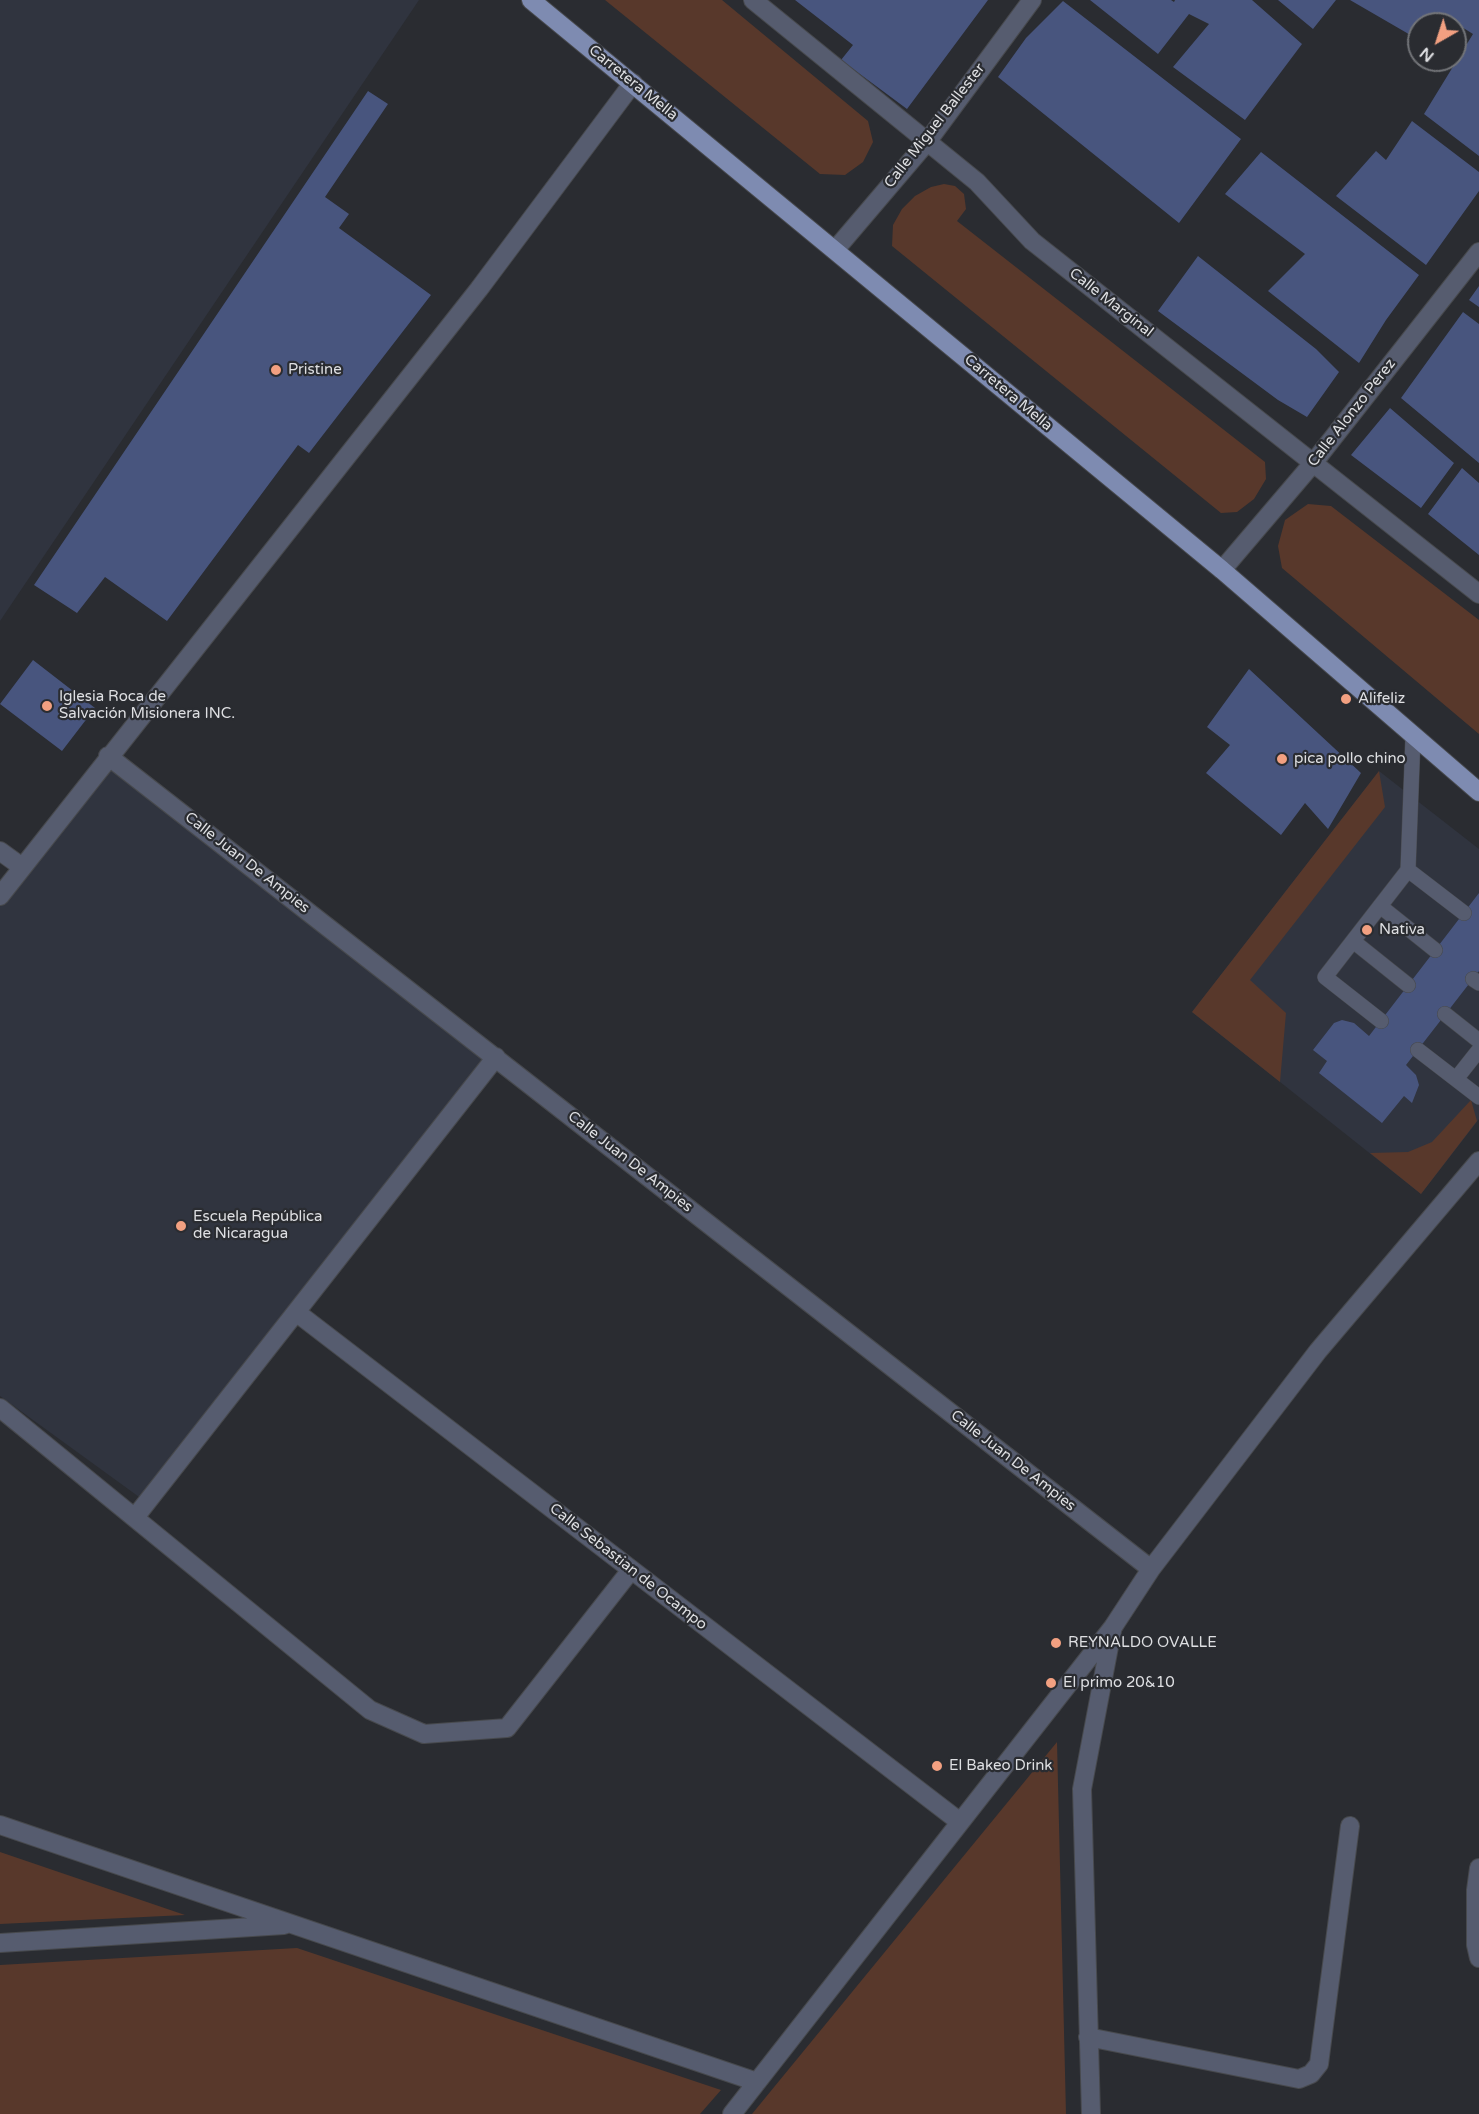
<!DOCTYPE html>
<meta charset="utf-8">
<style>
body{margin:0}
#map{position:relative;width:1479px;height:2114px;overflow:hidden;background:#2a2c31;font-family:"Varela Round",sans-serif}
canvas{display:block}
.north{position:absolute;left:1407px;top:12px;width:60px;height:60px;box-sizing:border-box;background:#2a2c31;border:2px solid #727478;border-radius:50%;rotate:219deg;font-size:16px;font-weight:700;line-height:24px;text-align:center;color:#dedfe2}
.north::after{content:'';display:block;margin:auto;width:21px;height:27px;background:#f2a081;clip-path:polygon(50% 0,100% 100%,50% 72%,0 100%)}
</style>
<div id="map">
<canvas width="1479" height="2114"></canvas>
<div class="north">N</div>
</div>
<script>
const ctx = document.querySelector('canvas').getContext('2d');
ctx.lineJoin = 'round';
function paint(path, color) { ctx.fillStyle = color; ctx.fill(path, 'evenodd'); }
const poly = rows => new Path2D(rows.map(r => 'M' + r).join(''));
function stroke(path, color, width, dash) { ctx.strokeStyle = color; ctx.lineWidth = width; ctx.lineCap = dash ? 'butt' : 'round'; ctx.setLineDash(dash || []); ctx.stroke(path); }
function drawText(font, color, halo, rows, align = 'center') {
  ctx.font = font + ' "Varela Round",sans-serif'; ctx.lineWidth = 4.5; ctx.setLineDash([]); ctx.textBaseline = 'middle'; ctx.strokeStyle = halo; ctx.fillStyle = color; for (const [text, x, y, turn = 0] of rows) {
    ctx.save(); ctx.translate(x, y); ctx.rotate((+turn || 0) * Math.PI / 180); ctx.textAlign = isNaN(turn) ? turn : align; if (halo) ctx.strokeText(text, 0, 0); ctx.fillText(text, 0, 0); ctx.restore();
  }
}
const built = poly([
 [0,0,419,0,0,621],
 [108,756,496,1057,146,1502,0,1396,0,896],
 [1379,771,1479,849,1479,1119,1421,1194,1192,1012]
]);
const green = poly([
 [605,0,722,0,868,121,873,142,863,162,845,175,820,174],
 [944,184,955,186,964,194,966,209,957,221,1265,462,1266,479,1254,499,1237,512,1221,513,892,246,893,225,902,209,915,196,931,187],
 [1308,504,1331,506,1479,620,1479,734,1282,568,1278,546,1285,520],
 [1379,771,1385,807,1250,980,1286,1013,1280,1082,1192,1012],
 [1471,1100,1477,1121,1421,1194,1370,1153,1408,1152,1432,1142],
 [1057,1742,1066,2114,752,2114],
 [0,1852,185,1915,0,1924],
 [297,1948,721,2090,700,2114,0,2114,0,1965]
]);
const building = poly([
 [795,0,988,0,907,109,841,60,853,45],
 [1090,0,1171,0,1174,2,1175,0,1252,0,1302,44,1245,120,1173,67,1209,24,1189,14,1158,54],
 [1278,0,1336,0,1313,29],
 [1350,0,1479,0,1479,156,1424,114,1473,34,1457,24,1455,27,1455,24,1419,24,1419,40],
 [1063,1,1241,139,1179,223,998,77,1026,38],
 [368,91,388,104,325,197,349,214,339,228,431,295,309,453,298,445,167,621,105,577,77,613,34,585],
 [1412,121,1479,172,1479,191,1426,265,1336,196,1376,151,1386,160],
 [1261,152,1419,275,1386,320,1359,363,1268,291,1305,254,1225,194],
 [1198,256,1316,349,1339,372,1307,417,1278,400,1158,311],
 [1479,286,1479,307,1469,300],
 [1463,312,1479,324,1479,463,1401,398],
 [1390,408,1454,463,1421,508,1351,455],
 [1462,468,1479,483,1479,555,1428,514],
 [33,660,95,708,62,751,0,704],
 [1249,669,1361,773,1328,829,1305,803,1281,835,1206,773,1230,745,1207,727],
 [1479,893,1479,971,1406,1065,1416,1075,1419,1085,1412,1103,1404,1096,1382,1123,1319,1073,1327,1061,1313,1050,1334,1023,1342,1020,1354,1023,1369,1036]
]);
const lane = poly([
 [1413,737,1408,870,1464,913],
 [1380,906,1435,950],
 [1353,941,1408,985],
 [1473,979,1479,983],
 [1445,1014,1479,1041],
 [1381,1021,1325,977,1408,870],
 [1418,1050,1479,1097],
 [1456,1079,1479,1050]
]);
const street = poly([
 [753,0,977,182,1032,241,1479,594],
 [835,250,927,142,1032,0],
 [1222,570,1314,462,1479,252],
 [108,756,1151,1569],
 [0,851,22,867],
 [0,896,479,289,633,83],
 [296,1312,960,1822],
 [0,1408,370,1710,424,1734,507,1728,631,1570],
 [136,1516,496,1057],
 [0,1825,757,2082],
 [1479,1868,1476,1890,1476,1945,1479,1958],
 [0,1943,284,1925],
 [1088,2037,1299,2079,1311,2074,1319,2064,1350,1826],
 [732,2114,1113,1627,1151,1569,1318,1351,1479,1161],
 [1091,2114,1082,1789,1112,1631]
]);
const primary = poly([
 [531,0,1222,570,1479,792]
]);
const markers = [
 [276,370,6,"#f2a081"],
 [1346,699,6,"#f2a081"],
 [47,706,6,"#f2a081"],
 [1282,759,6,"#f2a081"],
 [1367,930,6,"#f2a081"],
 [181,1226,6,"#f2a081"],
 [1056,1643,6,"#f2a081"],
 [1051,1683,6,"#f2a081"],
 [937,1766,6,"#f2a081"]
];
const streetNames = [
 ["Carretera Mella",633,83,39],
 ["Calle Miguel Ballester",935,126,-52],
 ["Calle Marginal",1111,303,38],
 ["Carretera Mella",1008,393,40],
 ["Calle Alonzo Perez",1352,413,-52],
 ["Calle Juan De Ampies",247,863,38],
 ["Calle Juan De Ampies",630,1162,38],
 ["Calle Juan De Ampies",1013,1461,38],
 ["Calle Sebastian de Ocampo",628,1567,38]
];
const poiNames = [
 ["Pristine",288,370],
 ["Iglesia Roca de",59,697],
 ["Salvación Misionera INC.",59,714],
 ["Alifeliz",1358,699],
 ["pica pollo chino",1294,759],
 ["Nativa",1379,930],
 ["Escuela República",193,1217],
 ["de Nicaragua",193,1234],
 ["REYNALDO OVALLE",1068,1643],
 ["El primo 20&10",1063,1683],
 ["El Bakeo Drink",949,1766]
];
paint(built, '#30343f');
paint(green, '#58382b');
paint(building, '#48557e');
stroke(lane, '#47494d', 16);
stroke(street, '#47494d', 20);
stroke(primary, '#47494d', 20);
stroke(lane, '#565c6f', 15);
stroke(street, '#565c6f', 18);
stroke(primary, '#7e8bb1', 18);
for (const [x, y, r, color] of markers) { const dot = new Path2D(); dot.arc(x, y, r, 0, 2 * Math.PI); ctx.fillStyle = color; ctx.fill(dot); stroke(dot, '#2a2c31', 2); }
drawText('15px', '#dedfe2', '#2a2c31', streetNames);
drawText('15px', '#dedfe2', '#2a2c31', poiNames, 'left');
</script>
